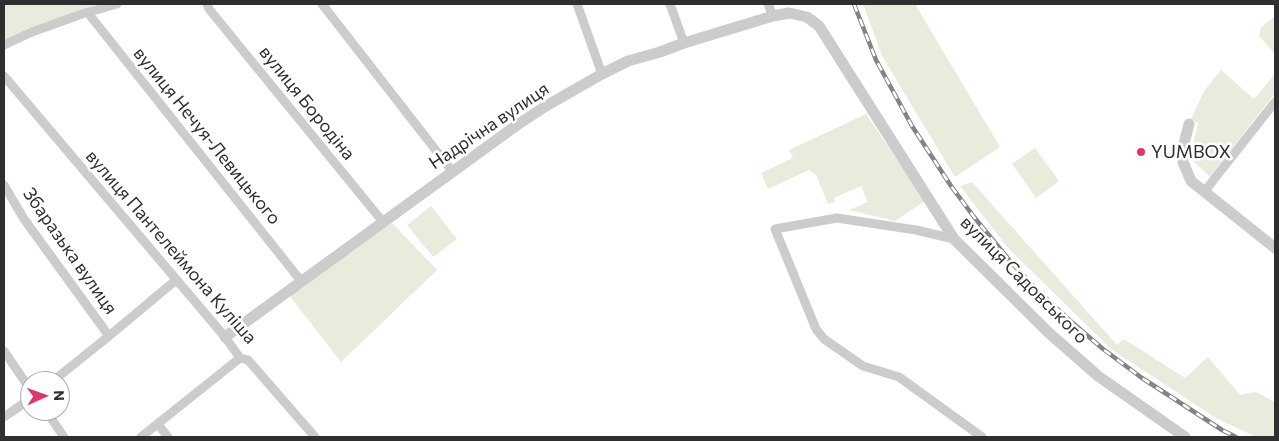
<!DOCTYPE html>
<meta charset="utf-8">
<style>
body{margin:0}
#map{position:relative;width:1279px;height:441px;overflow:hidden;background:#fff;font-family:Commissioner,sans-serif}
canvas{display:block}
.frame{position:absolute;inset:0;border:5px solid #2f2f2f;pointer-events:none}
.north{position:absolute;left:20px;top:371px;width:50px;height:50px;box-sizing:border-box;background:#fff;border:1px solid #acacac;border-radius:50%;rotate:88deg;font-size:14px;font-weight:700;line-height:20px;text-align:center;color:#2f2f2f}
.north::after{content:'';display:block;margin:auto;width:18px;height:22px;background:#e33469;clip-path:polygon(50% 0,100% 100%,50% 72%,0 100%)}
</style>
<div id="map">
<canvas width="1279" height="441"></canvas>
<div class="frame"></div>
<div class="north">N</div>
</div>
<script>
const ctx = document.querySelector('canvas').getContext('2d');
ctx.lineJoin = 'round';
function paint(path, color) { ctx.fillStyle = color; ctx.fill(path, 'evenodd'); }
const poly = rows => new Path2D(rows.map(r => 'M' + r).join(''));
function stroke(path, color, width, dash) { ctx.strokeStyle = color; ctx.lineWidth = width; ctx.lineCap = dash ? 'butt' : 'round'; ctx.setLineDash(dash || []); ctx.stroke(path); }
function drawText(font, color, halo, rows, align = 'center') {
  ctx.font = font + ' Commissioner,sans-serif'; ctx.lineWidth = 5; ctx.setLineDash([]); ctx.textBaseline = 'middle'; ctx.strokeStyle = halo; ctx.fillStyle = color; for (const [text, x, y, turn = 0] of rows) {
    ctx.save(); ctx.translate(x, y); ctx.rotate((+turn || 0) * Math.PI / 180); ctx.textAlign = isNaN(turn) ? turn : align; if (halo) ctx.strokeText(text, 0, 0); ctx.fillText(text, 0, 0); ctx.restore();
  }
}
const green = poly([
 [4,4,98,4,4,40],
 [863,4,915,4,1000,147,955,177,882,56],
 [1275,16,1275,54,1259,36,1261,27],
 [1221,70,1254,99,1275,74,1275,93,1210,177,1193,161,1193,144,1198,123,1191,119,1204,91],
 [866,114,925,201,895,221,849,210,868,202,861,186,834,198,835,202,828,204,816,175,809,170,768,189,761,173,793,158,789,150],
 [1035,148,1059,181,1036,198,1012,164],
 [972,182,1117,345,1124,339,1185,378,1208,357,1240,395,1256,392,1275,402,1275,437,1256,437,1216,418,1111,349,1009,249,960,186],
 [431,206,457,239,433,257,407,225],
 [392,223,437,270,341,362,289,295]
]);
const minor = poly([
 [207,4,209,9,383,222],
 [322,4,452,171],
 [577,4,602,74],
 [670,4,684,43],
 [768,4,773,16],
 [88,13,301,281],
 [4,45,32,32,82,14,117,4],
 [4,76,225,337,240,358,248,360,315,437],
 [4,185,24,219,109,336],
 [1204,192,1275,102],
 [954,239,916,230,837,218,775,229,816,329,824,339,863,366,899,377,982,437],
 [4,351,30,389],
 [53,381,109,336,176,280],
 [46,411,64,437],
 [4,417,30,399],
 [158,424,168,437],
 [141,437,240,358]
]);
const tertiary = poly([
 [1189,124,1183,148,1183,162,1191,181,1275,248],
 [225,337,517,125,546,106,602,74,628,61,660,52,684,43,773,16,789,13,807,17,819,26,954,239,1048,332,1098,376,1185,437]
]);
const rail = poly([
 [854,4,876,60,912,126,951,186,974,217,1010,261,1037,290,1067,318,1103,349,1142,378,1222,430,1236,437]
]);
const markers = [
 [1141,152,5,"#e33469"]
];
const streetNames = [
 ["вулиця Бородіна",307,103,51],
 ["Надрічна вулиця",489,126,-34],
 ["вулиця Нечуя-Левицького",207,136,51],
 ["вулиця Пантелеймона Куліша",171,247,49],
 ["Збаразька вулиця",70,251,55],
 ["вулиця Садовського",1024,280,45]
];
const poiNames = [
 ["YUMBOX",1151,152]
];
paint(green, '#e8ecdd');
stroke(minor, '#ccc', 9);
stroke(tertiary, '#ccc', 11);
stroke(rail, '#848484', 4.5);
stroke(rail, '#fff', 2.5, [8]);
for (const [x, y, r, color] of markers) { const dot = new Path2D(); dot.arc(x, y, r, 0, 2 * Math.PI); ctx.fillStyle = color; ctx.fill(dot); stroke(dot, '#fff', 2); }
drawText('18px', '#2f2f2f', '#fff', streetNames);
drawText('18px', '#2f2f2f', '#fff', poiNames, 'left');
</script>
